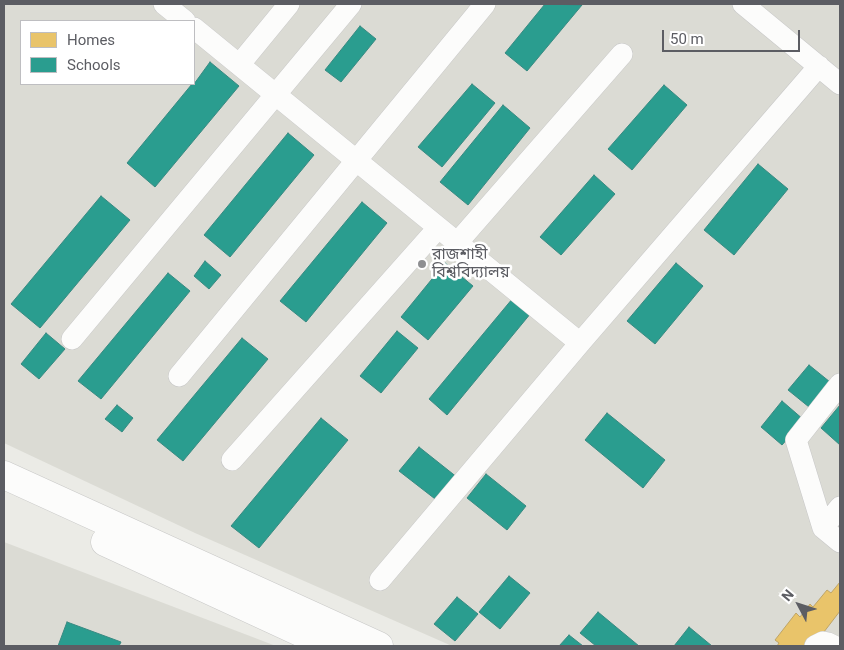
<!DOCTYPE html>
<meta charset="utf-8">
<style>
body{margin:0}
#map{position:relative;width:844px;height:650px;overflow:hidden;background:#ebebe6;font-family:Roboto,sans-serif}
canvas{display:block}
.frame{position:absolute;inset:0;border:5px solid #5c5d63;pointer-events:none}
.legend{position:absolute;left:20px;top:20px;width:175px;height:65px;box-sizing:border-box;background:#fff;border:1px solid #bebec1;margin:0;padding:6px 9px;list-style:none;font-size:15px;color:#5c5d63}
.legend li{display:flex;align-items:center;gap:10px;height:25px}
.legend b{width:25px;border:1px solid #bebec1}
.north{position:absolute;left:774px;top:580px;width:50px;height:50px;-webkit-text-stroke:4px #fff;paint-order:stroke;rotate:310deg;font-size:14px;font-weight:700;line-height:20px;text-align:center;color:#5c5d63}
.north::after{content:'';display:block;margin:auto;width:18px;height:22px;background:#5c5d63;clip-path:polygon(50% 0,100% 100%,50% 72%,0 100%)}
.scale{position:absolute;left:662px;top:30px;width:138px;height:22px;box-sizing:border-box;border:2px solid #5c5d63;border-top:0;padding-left:6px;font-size:15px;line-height:18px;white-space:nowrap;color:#5c5d63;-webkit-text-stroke:4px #fff;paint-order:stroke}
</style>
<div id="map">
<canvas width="844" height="650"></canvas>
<div class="frame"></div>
<ul class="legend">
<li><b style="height:14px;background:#e9c46a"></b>Homes</li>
<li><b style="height:14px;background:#2a9d8f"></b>Schools</li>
</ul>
<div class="north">N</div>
<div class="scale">50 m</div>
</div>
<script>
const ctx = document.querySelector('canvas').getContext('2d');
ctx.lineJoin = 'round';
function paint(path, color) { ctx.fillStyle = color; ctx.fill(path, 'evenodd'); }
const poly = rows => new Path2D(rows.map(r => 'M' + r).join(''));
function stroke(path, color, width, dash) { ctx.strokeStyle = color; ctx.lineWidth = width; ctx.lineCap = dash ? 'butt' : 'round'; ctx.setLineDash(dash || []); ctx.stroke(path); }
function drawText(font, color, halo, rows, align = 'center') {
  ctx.font = font + ' Roboto,"Noto Sans Bengali",sans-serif'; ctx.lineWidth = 5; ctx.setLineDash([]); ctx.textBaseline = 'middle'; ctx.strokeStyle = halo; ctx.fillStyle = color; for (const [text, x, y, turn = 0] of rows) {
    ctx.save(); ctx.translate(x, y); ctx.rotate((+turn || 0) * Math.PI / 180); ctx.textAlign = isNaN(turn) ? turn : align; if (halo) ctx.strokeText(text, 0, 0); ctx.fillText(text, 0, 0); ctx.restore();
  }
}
const education = poly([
 [4,4,840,4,840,646,452,646,195,533,4,443],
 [21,21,194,21,194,84,21,84],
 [4,542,276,646,4,646]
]);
const homes = poly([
 [840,582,840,611,817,641,816,646,777,646,779,643,775,640,796,613,800,617,810,604,813,607,827,590,831,593,840,582]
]);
const schools = poly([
 [545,4,582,5,527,71,505,53,545,4],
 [360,26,376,39,341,82,325,70,360,26],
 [210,62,239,86,155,187,127,163,192,84,194,84,210,62],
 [472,84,495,103,442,167,418,147,472,84],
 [664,85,687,105,632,170,608,149,664,85],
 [503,105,530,128,468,205,440,182,503,105],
 [288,133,314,155,230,257,204,235,288,133],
 [758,164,788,189,734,255,704,230,758,164],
 [594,175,615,194,561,255,540,237,594,175],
 [101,196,130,220,40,328,11,304,101,196],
 [362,202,387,223,306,322,280,301,362,202],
 [205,261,221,275,209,289,194,276,205,261],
 [445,263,473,286,428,340,401,317,445,263],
 [676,263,703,286,655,344,627,321,676,263],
 [168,273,190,291,101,399,78,381,168,273],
 [513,298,531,313,447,415,429,399,513,298],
 [397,331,418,348,381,393,360,376,397,331],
 [46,333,65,349,39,379,21,364,46,333],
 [242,338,268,359,183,461,157,440,242,338],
 [809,365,830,382,809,407,788,390,809,365],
 [782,401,804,420,782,445,761,427,782,401],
 [117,405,133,418,122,432,105,419,117,405],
 [840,405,840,445,821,428,840,405],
 [607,413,665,460,643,488,585,440,607,413],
 [321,418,348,440,259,548,231,526,321,418],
 [419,447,458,478,439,502,399,471,419,447],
 [486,474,526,506,507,530,467,498,486,474],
 [509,576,530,593,500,629,479,612,509,576],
 [457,597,478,614,455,641,434,624,457,597],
 [598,612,639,646,596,646,580,633,598,612],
 [67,622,121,642,119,646,58,646,67,622],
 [689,627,712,646,674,646,689,627],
 [569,635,583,646,559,646,569,635]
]);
const street = poly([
 [164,4,185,21],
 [743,4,840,84],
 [194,28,580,343],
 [239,65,289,4],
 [457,243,622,54],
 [72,339,351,4],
 [179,376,485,4],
 [232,460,438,228],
 [840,507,823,528,840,542],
 [823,528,796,440,840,384],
 [380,580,580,343,819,66],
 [815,646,823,642,828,643,834,646]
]);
const secondary = poly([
 [4,475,379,646],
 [105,542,330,646]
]);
const markers = [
 [422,264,5,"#8e8f91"]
];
const poiNames = [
 ["রাজশাহী",432,255],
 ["বিশ্ববিদ্যালয়",432,273]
];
paint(education, '#dbdbd4');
paint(homes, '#e9c46a');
stroke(homes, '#bfa568', 1);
paint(schools, '#2a9d8f');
stroke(schools, '#398a82', 1);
stroke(street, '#c8c8c8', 22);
stroke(secondary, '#c8c8c7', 29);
stroke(street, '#fcfcfb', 21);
stroke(secondary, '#fcfcfb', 28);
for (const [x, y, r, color] of markers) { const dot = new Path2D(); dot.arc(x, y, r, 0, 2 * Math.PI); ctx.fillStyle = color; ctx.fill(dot); stroke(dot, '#fff', 2); }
drawText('16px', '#5c5d63', '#fff', poiNames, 'left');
</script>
